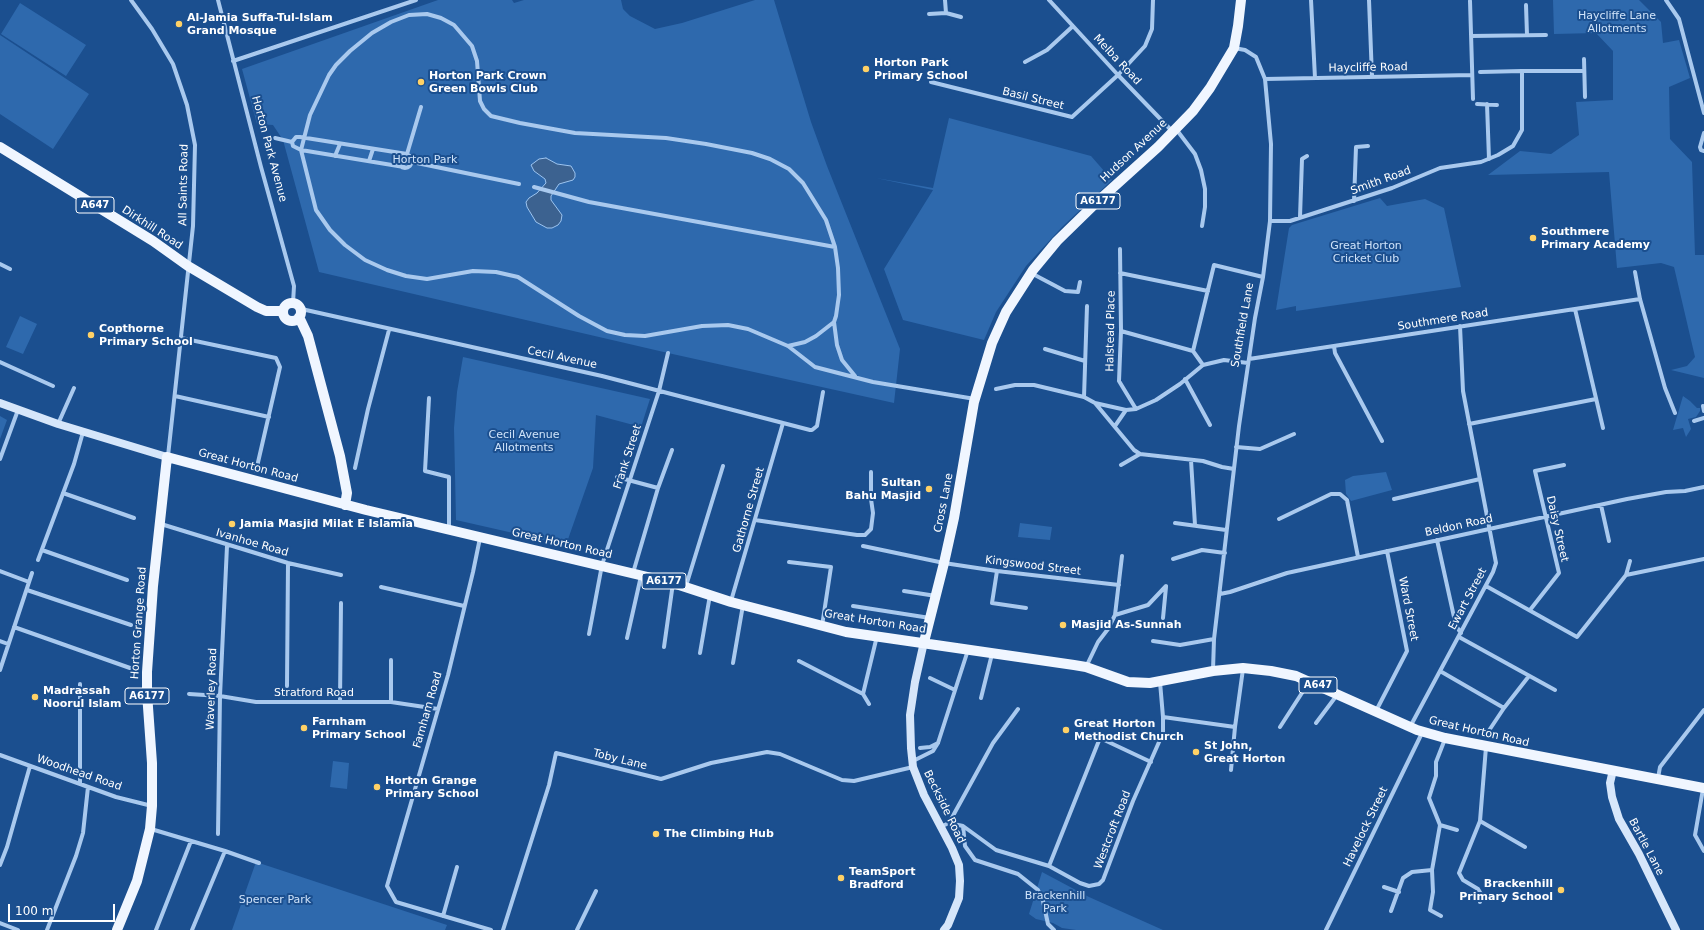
<!DOCTYPE html>
<style>
body{margin:0}
#map{position:relative;width:1704px;height:930px;overflow:hidden;background:#1b4f8f;font-family:"DejaVu Sans",sans-serif}
canvas{display:block}
.scale{position:absolute;left:8px;top:904px;width:107px;height:18px;box-sizing:border-box;border:2px solid #fff;border-top:0;padding-left:5px;font-size:12px;line-height:14px;white-space:nowrap;color:#fff;-webkit-text-stroke:3px #1b4f8f;paint-order:stroke}
</style>
<div id="map">
<canvas width="1704" height="930"></canvas>
<div class="scale">100 m</div>
</div>
<script>
const ctx = document.querySelector('canvas').getContext('2d');
ctx.lineJoin = 'round';
function paint(path, color) { ctx.fillStyle = color; ctx.fill(path, 'evenodd'); }
const poly = rows => new Path2D(rows.map(r => 'M' + r).join(''));
function stroke(path, color, width, dash) { ctx.strokeStyle = color; ctx.lineWidth = width; ctx.lineCap = dash ? 'butt' : 'round'; ctx.setLineDash(dash || []); ctx.stroke(path); }
function drawText(font, color, halo, rows, align = 'center') {
  ctx.font = font + ' "DejaVu Sans",sans-serif'; ctx.lineWidth = 4; ctx.setLineDash([]); ctx.textBaseline = 'middle'; ctx.strokeStyle = halo; ctx.fillStyle = color; for (const [text, x, y, turn = 0] of rows) {
    ctx.save(); ctx.translate(x, y); ctx.rotate((+turn || 0) * Math.PI / 180); ctx.textAlign = isNaN(turn) ? turn : align; if (halo) ctx.strokeText(text, 0, 0); ctx.fillText(text, 0, 0); ctx.restore();
  }
}
const green = poly([
 [438,0,512,0,514,3,524,0,621,0,623,9,630,16,655,29,682,23,755,0,774,0,811,122,827,166,900,349,894,403,668,353,319,272,283,140,273,125,257,124,242,69],
 [1553,0,1639,0,1661,22,1663,43,1679,40,1690,78,1669,87,1670,139,1692,162,1695,255,1704,255,1704,378,1671,370,1687,366,1695,357,1674,267,1661,263,1617,268,1609,172,1488,175,1520,151,1551,154,1579,135,1576,102,1613,100,1613,51,1596,33,1554,34],
 [20,3,86,45,66,76,1,34],
 [0,35,89,94,53,149,0,114],
 [949,118,1091,156,1112,180,1062,227,1026,266,996,312,984,340,903,320,884,269,933,190,876,178,933,188],
 [1380,198,1387,206,1425,199,1444,208,1461,287,1296,311,1296,306,1276,310,1289,228,1292,225],
 [20,316,37,324,23,354,6,347],
 [463,357,650,399,641,427,596,415,593,468,566,545,456,520,454,428,457,392],
 [1683,396,1690,401,1697,408,1700,408,1700,411,1696,417,1688,419,1691,429,1686,437,1683,428,1673,430],
 [0,416,7,420,0,439],
 [1386,472,1392,490,1351,501,1346,494,1345,480,1353,476],
 [1020,523,1052,527,1050,540,1018,537],
 [333,761,349,763,347,789,330,787],
 [256,862,447,925,445,930,232,930],
 [1042,872,1089,897,1163,930,1076,930,1062,928,1053,923,1036,919,1029,914]
]);
const water = poly([
 [546,158,557,164,571,166,575,173,575,177,573,180,559,184,551,196,551,200,562,215,561,221,558,225,552,228,547,228,536,222,527,207,526,202,529,198,537,193,546,183,545,179,534,171,531,165,539,159,546,158]
]);
const street = poly([
 [131,0,152,29,173,64,187,105,195,145,193,226,168,456],
 [218,0,261,167,294,286,293,303],
 [1049,0,1118,75,1172,131],
 [1311,0,1315,78],
 [1369,0,1372,77],
 [1666,0,1679,19,1704,113],
 [1470,1,1473,99],
 [1526,5,1527,35],
 [946,13,961,17],
 [929,14,946,13,945,0],
 [1471,36,1546,35],
 [1584,59,1585,97],
 [233,61,416,0],
 [1025,62,1047,50,1073,26],
 [1522,71,1584,71],
 [1265,79,1472,75],
 [931,82,1072,117,1118,75,1145,46,1152,29,1153,0],
 [1477,104,1497,105],
 [1487,104,1489,159],
 [1176,129,1195,154,1201,170,1205,189,1205,207,1202,226],
 [1704,133,1700,147,1701,150,1704,151],
 [275,138,292,142],
 '398 161a7 7 0 1 1 14 0a7 7 0 1 1-14 0Z',
 [335,156,340,144],
 [369,161,373,149],
 [412,162,519,184],
 [404,167,301,150,293,146,292,142,296,137,300,137,407,154,421,107],
 [534,187,589,202,835,247],
 [1354,201,1356,147,1368,146],
 [1300,217,1302,159,1307,156],
 [1270,221,1290,221,1392,188,1440,168,1481,162,1498,155,1513,146,1522,130,1522,71,1480,72],
 [1120,249,1121,331,1119,381,1136,409],
 [0,264,10,269],
 [1635,272,1640,299,1665,388,1675,413],
 [1031,273,1065,291,1078,292,1080,282],
 [1120,273,1208,291],
 [299,307,306,310,300,314],
 [1575,309,1603,428],
 [306,310,602,376,810,430,812,430,817,426,823,392],
 [1121,331,1193,351,1203,365],
 [181,338,276,358,280,367,256,471],
 [788,346,805,342,816,336,834,322],
 [1334,346,1335,353,1382,441],
 [1045,349,1085,361],
 [1193,351,1214,265,1263,277],
 [1249,359,1640,299],
 [0,362,53,386],
 [855,376,842,360,837,345,834,322,836,316,839,295,838,268,835,247,826,220,803,183,789,169,770,159,752,153,706,144,666,138,575,133,520,123,491,116,484,109,480,101,477,61,472,46,454,25,441,18,427,14,409,15,391,22,372,33,350,51,336,65,329,75,310,115,301,150,316,210,330,230,345,245,365,260,387,270,406,276,427,279,473,271,496,272,518,277,579,316,607,331,625,335,645,336,702,326,728,325,748,329,788,346,815,367,873,382,975,399],
 [1185,379,1210,425],
 [996,389,1015,385,1034,385,1084,397,1095,403,1126,410,1136,409,1156,400,1180,384,1203,365,1224,360,1248,363],
 [175,396,269,417],
 [1084,397,1087,306],
 [429,398,425,471,449,477,449,530],
 [1095,403,1134,450,1140,454,1203,461,1222,467,1234,469],
 [1703,406,1704,411],
 [1694,421,1704,418],
 [58,424,74,388],
 [1469,424,1596,399],
 [1115,426,1126,410],
 [1236,447,1260,449,1294,434],
 [0,459,18,410],
 [1191,460,1195,525],
 [1121,465,1140,454],
 [355,468,368,409,389,330],
 [617,477,658,488],
 [63,493,134,518],
 [1394,499,1480,479],
 [1601,505,1609,541],
 [1279,519,1331,494,1340,494,1347,500,1358,557],
 [755,520,857,535,865,535,871,529,873,513,871,499,871,472],
 [1175,523,1226,530],
 [161,524,288,563,341,575],
 [480,538,473,572,448,675,387,886,396,902,491,930],
 [1437,540,1456,626,1461,633],
 [863,546,944,563,997,571,1119,585],
 [42,550,127,580],
 [1173,559,1202,550,1225,553],
 [38,560,74,464,83,432],
 [789,562,831,567,822,626],
 [0,571,29,582],
 [997,571,992,603,1026,608],
 [633,573,658,488,672,450],
 [1626,575,1704,559],
 [686,586,723,466],
 [1486,586,1577,637,1626,575,1630,561],
 [381,587,464,606],
 [27,590,131,625],
 [904,591,936,596],
 [1220,594,1230,592,1287,573,1627,499,1666,492,1685,491,1704,487],
 [731,601,783,423],
 [853,606,930,618],
 [1530,610,1559,573,1535,471,1564,465],
 [1115,615,1122,556],
 [1163,618,1166,587],
 [14,627,130,668],
 [589,634,602,565,659,391,668,353],
 [1459,637,1555,690],
 [627,638,641,576],
 [0,641,8,644],
 [1153,641,1180,645,1214,639],
 [664,647,673,583],
 [700,653,710,595],
 [799,661,863,694],
 [733,663,743,605],
 [1086,667,1098,642,1108,629,1115,615,1148,605,1166,586],
 [0,670,32,573],
 [1213,670,1214,639,1239,426,1255,318,1263,277,1270,221,1271,144,1265,79,1256,57,1245,50,1234,48],
 [1440,671,1504,708],
 [930,678,955,690],
 [287,686,288,563],
 [189,694,220,696,256,702,391,702,438,709],
 [981,698,992,654],
 [340,702,341,603],
 [391,702,391,660],
 [869,704,863,694,877,636],
 [1376,711,1407,651,1387,551],
 [1163,717,1235,727],
 [1316,723,1337,695],
 [1280,727,1309,682],
 [1410,727,1493,572,1496,563,1463,391,1460,326],
 [1488,732,1504,708,1529,676],
 [1445,739,1436,762,1436,776,1429,798,1440,825,1457,830],
 [920,748,930,747,938,743],
 [0,755,116,797,152,806],
 [913,761,933,751,938,743,968,650],
 [1231,770,1235,727,1243,669],
 [1658,778,1660,767,1704,710],
 [80,784,80,684],
 [1703,789,1695,835,1704,851],
 [1480,821,1525,847],
 [949,823,993,743,1018,709],
 [1440,825,1432,870,1433,892,1430,910,1441,916],
 [963,826,965,846,975,860,1018,874,1038,890,1043,901,1048,924,1054,930],
 [940,827,949,823,963,826,996,850,1049,866,1080,883,1089,886,1099,884,1103,880,1133,801,1163,733,1163,717,1160,682],
 [151,829,225,851,259,863],
 [218,834,220,696,227,546],
 [0,865,7,847,30,766],
 [1049,866,1100,738,1151,762],
 [1384,887,1399,892],
 [1480,902,1481,894,1478,889,1463,880,1459,873,1480,821,1486,747],
 [1391,911,1403,878,1412,872,1432,870],
 [443,916,457,867],
 [0,923,18,930],
 [47,930,76,856,83,833,88,787],
 [156,930,191,841],
 [192,930,225,851],
 [503,930,549,785,556,753,661,779,711,763,767,752,780,754,842,780,854,781,913,767],
 [577,930,596,891],
 [1326,930,1422,733]
]);
const secondary = poly([
 [0,403,58,424,167,457],
 [924,642,915,682,910,715,911,748,913,767,924,795,952,848,959,865,960,881,959,898,948,925,944,930],
 [1613,770,1610,783,1612,797,1619,819,1639,854,1676,930]
]);
const primary = poly([
 [0,147,153,241,188,266,257,307,266,311,283,311],
 '283 312a9 9 0 1 1 18 0a9 9 0 1 1-18 0Z',
 [299,317,308,336,340,456,347,493,345,505],
 [924,642,944,563,954,518,974,402,992,343,1006,312,1033,270,1057,241,1097,202,1158,147,1193,111,1210,88,1234,48,1238,26,1241,0],
 [117,930,137,881,150,829,152,806,152,763,147,693,147,672,153,586,167,457,366,510,673,583,731,602,846,632,1074,665,1086,667,1128,682,1150,683,1213,671,1243,668,1271,671,1296,676,1417,730,1445,738,1704,788]
]);
const markers = [
 [179,24,4,"#ffd166"],
 [866,69,4,"#ffd166"],
 [421,82,4,"#ffd166"],
 [1533,238,4,"#ffd166"],
 [91,335,4,"#ffd166"],
 [929,489,4,"#ffd166"],
 [232,524,4,"#ffd166"],
 [1063,625,4,"#ffd166"],
 [35,697,4,"#ffd166"],
 [304,728,4,"#ffd166"],
 [1066,730,4,"#ffd166"],
 [1196,752,4,"#ffd166"],
 [377,787,4,"#ffd166"],
 [656,834,4,"#ffd166"],
 [841,878,4,"#ffd166"],
 [1561,890,4,"#ffd166"]
];
const shields = [
 [1098,201,44],
 [95,205,38],
 [664,581,44],
 [1318,685,38],
 [147,696,44]
];
const shieldNames = [
 ["A6177",1098,201],
 ["A647",95,205],
 ["A6177",664,581],
 ["A647",1318,685],
 ["A6177",147,696]
];
const parkNames = [
 ["Haycliffe Lane",1617,16],
 ["Allotments",1617,29],
 ["Horton Park",425,160],
 ["Great Horton",1366,246],
 ["Cricket Club",1366,259],
 ["Cecil Avenue",524,435],
 ["Allotments",524,448],
 ["Brackenhill",1055,896],
 ["Park",1055,909],
 ["Spencer Park",275,900]
];
const poiNames = [
 ["Al-Jamia Suffa-Tul-Islam",187,18],
 ["Grand Mosque",187,31],
 ["Horton Park",874,63],
 ["Primary School",874,76],
 ["Horton Park Crown",429,76],
 ["Green Bowls Club",429,89],
 ["Southmere",1541,232],
 ["Primary Academy",1541,245],
 ["Copthorne",99,329],
 ["Primary School",99,342],
 ["Sultan",921,483,"right"],
 ["Bahu Masjid",921,496,"right"],
 ["Jamia Masjid Milat E Islamia",240,524],
 ["Masjid As-Sunnah",1071,625],
 ["Madrassah",43,691],
 ["Noorul Islam",43,704],
 ["Farnham",312,722],
 ["Primary School",312,735],
 ["Great Horton",1074,724],
 ["Methodist Church",1074,737],
 ["St John,",1204,746],
 ["Great Horton",1204,759],
 ["Horton Grange",385,781],
 ["Primary School",385,794],
 ["The Climbing Hub",664,834],
 ["TeamSport",849,872],
 ["Bradford",849,885],
 ["Brackenhill",1553,884,"right"],
 ["Primary School",1553,897,"right"]
];
const streetNames = [
 ["Melba Road",1117,60,47],
 ["Haycliffe Road",1368,68,-1],
 ["Basil Street",1033,99,14],
 ["Horton Park Avenue",269,149,75],
 ["Hudson Avenue",1134,151,-43],
 ["Smith Road",1381,181,-20],
 ["All Saints Road",184,185,-89],
 ["Dirkhill Road",152,228,33],
 ["Southmere Road",1443,320,-9],
 ["Southfield Lane",1243,325,-80],
 ["Halstead Place",1111,331,-89],
 ["Cecil Avenue",562,358,12],
 ["Frank Street",628,457,-72],
 ["Great Horton Road",248,466,15],
 ["Cross Lane",944,503,-79],
 ["Gathorne Street",749,510,-74],
 ["Beldon Road",1459,526,-12],
 ["Daisy Street",1557,529,77],
 ["Ivanhoe Road",252,543,16],
 ["Great Horton Road",562,544,13],
 ["Kingswood Street",1033,566,7],
 ["Ewart Street",1468,599,-62],
 ["Ward Street",1408,609,79],
 ["Great Horton Road",875,622,9],
 ["Horton Grange Road",139,623,-86],
 ["Waverley Road",212,689,-88],
 ["Stratford Road",314,693],
 ["Farnham Road",428,710,-74],
 ["Great Horton Road",1479,732,13],
 ["Toby Lane",620,760,14],
 ["Woodhead Road",79,773,19],
 ["Beckside Road",944,807,64],
 ["Havelock Street",1366,827,-64],
 ["Westcroft Road",1113,830,-69],
 ["Bartle Lane",1646,847,62]
];
paint(green, '#2e69ad');
paint(water, '#3c6290');
stroke(water, '#9cc4f0', 1);
stroke(street, '#a9c9ee', 4);
stroke(secondary, '#d6e6fa', 8);
stroke(primary, '#f0f6ff', 10);
for (const [x, y, r, color] of markers) { const dot = new Path2D(); dot.arc(x, y, r, 0, 2 * Math.PI); ctx.fillStyle = color; ctx.fill(dot); stroke(dot, '#1b4f8f', 1.5); }
for (const [x, y, w] of shields) { const box = new Path2D(); box.roundRect(x - w / 2, y - 8, w, 16, 3); ctx.fillStyle = '#1b4f8f'; ctx.fill(box); stroke(box, '#fff', 1); }
drawText('bold 10px', '#fff', null, shieldNames);
drawText('11px', '#cfe3fa', '#1b4f8f', parkNames);
drawText('bold 11px', '#fff', '#1b4f8f', poiNames, 'left');
drawText('11px', '#fff', '#1b4f8f', streetNames);
</script>
